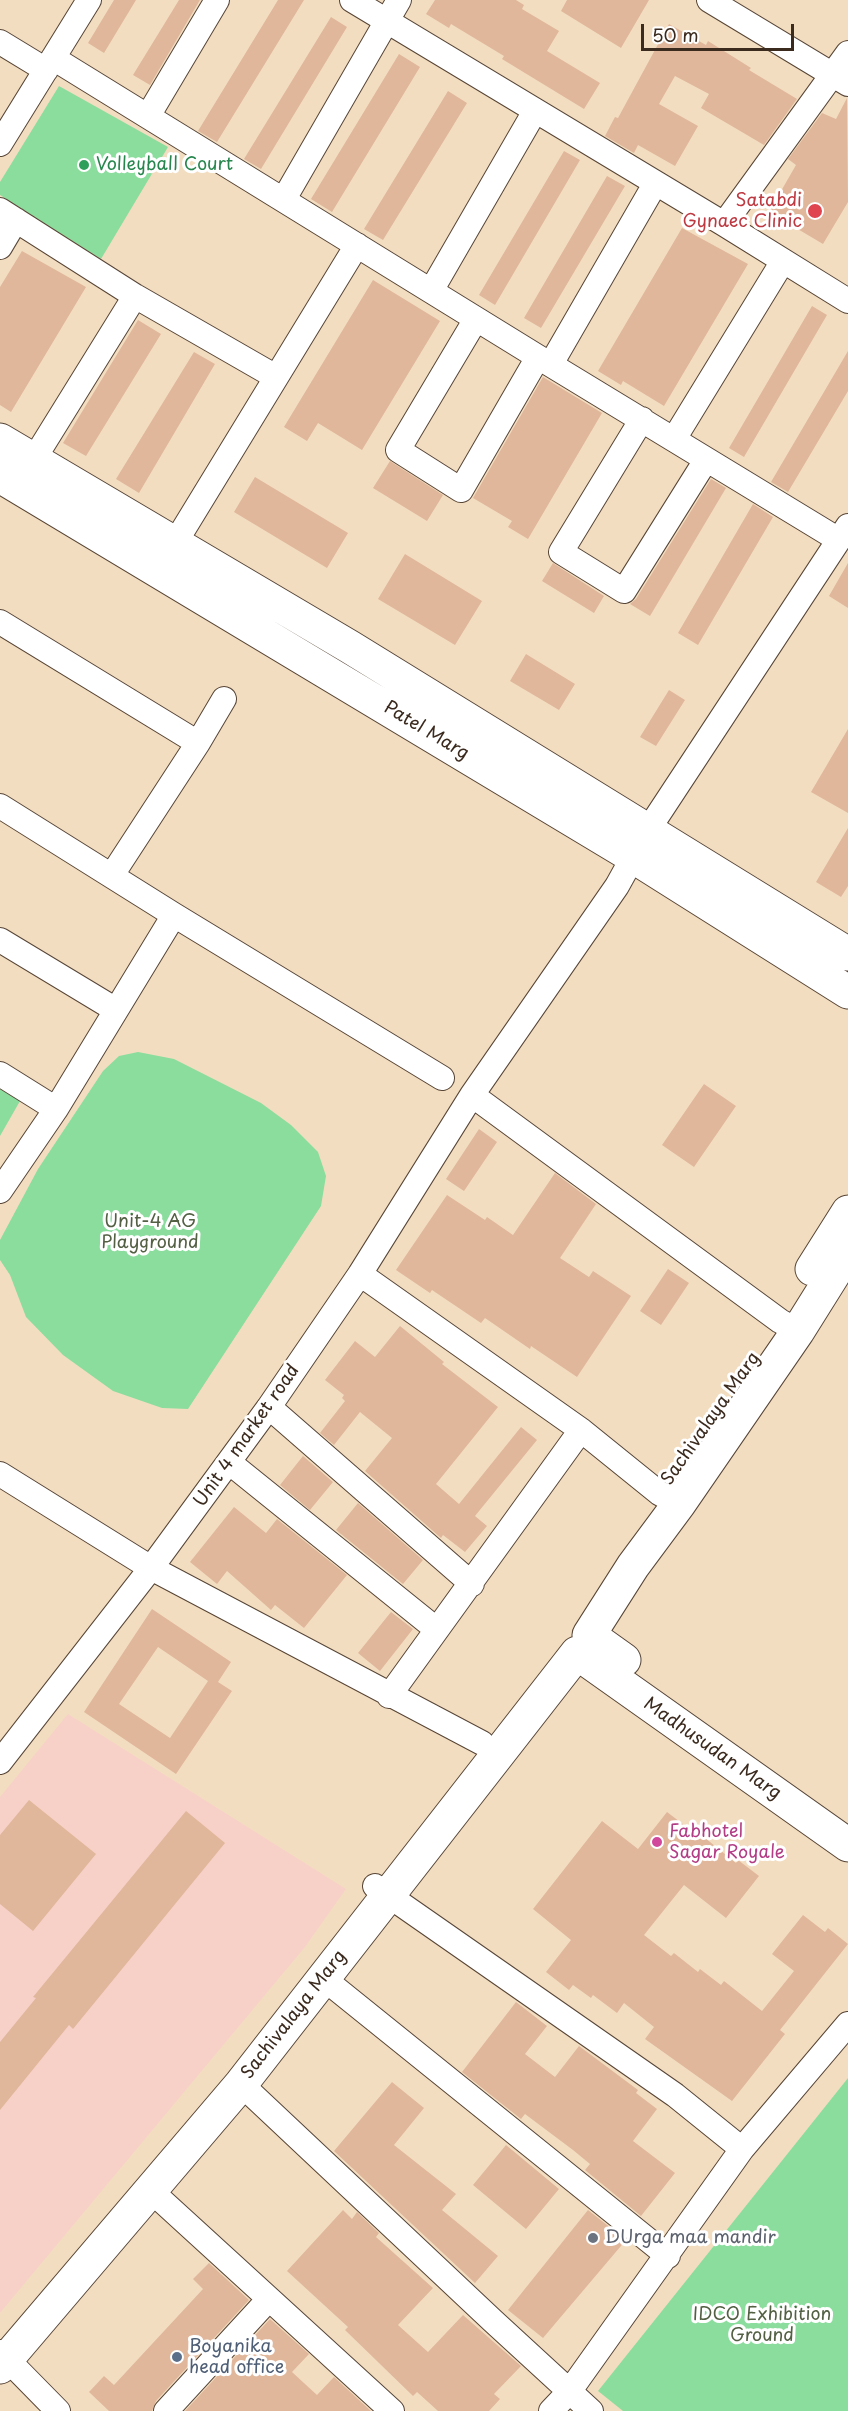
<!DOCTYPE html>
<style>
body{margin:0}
#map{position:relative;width:848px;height:2411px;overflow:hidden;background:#f3ddc0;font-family:"Playpen Sans",sans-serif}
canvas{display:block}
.scale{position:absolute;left:641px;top:24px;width:153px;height:27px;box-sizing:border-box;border:3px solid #3b2a1e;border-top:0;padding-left:8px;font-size:18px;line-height:21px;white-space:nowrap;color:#3b2a1e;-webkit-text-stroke:4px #fff;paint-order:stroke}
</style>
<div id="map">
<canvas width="848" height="2411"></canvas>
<div class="scale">50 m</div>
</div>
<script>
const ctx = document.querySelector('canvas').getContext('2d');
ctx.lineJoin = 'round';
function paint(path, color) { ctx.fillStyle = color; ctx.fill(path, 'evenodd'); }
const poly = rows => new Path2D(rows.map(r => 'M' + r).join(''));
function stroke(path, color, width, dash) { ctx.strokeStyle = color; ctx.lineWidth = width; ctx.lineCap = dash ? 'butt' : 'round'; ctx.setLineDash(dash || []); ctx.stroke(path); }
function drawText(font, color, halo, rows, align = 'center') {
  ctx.font = font + ' "Playpen Sans",sans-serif'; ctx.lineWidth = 6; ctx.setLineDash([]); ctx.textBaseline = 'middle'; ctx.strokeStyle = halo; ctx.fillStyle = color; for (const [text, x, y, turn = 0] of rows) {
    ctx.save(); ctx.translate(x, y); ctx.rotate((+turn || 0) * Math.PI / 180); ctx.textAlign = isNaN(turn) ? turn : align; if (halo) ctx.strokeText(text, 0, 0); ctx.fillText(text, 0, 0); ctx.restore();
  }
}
const built = poly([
 [68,1714,346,1889,305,1947,0,2313,0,1797]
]);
const green = poly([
 [59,86,168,147,101,259,0,195,0,182],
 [138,1052,174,1059,261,1103,291,1125,318,1152,326,1176,321,1206,188,1409,162,1408,113,1391,63,1355,26,1317,10,1275,0,1260,0,1240,38,1169,103,1071,119,1056],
 [0,1089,20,1101,0,1136],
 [848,2078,848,2411,623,2411,598,2391]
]);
const building = poly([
 [114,0,136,0,104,53,88,43],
 [179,0,200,0,150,85,133,75],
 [278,0,304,0,217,142,198,131],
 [435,0,516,0,524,5,522,9,559,31,547,51,600,83,584,109,502,59,504,56,451,24,449,28,426,14],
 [567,0,649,0,621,48,561,11],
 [331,17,347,27,261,169,244,159],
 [669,24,706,45,708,41,751,68,749,70,797,99,764,145,701,108,709,94,675,76,659,104,698,126,675,166,638,145,634,153,605,136,615,117,618,118],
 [399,54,420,67,332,212,311,199],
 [448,91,467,103,383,240,364,229],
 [847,98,848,202,823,244,769,212,796,165,788,159,822,113,836,119],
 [564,151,580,160,495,305,479,295],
 [607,176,625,186,541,328,524,318],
 [682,228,748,264,664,406,623,381,621,385,598,371],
 [22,251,86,287,11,412,0,405,0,287],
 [373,280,440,321,362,450,318,423,307,441,284,427],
 [812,306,827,315,744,457,729,448],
 [138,320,161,334,86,456,63,443],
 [848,351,848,391,788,492,771,482],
 [194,352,215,364,139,493,116,479],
 [543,377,602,413,528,539,508,527,512,521,473,498],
 [390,461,443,495,427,521,373,488],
 [255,477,348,533,327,568,234,512],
 [711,479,726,488,650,616,630,604,636,599],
 [753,504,773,517,698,645,678,633],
 [405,554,482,601,455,645,378,599],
 [553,563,604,596,594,613,542,581],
 [848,563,848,608,829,596],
 [526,654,575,684,559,710,510,681],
 [669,690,685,700,656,746,640,737],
 [848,729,848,813,811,792],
 [848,828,848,886,841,897,816,882],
 [704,1084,736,1106,694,1167,662,1145],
 [479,1129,497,1142,464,1191,446,1179],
 [555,1173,596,1204,560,1258,589,1277,593,1271,631,1296,577,1377,531,1346,530,1349,485,1318,481,1323,432,1290,430,1293,396,1270,447,1195,485,1220,487,1217,513,1235],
 [668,1269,689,1283,661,1325,640,1311],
 [400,1326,444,1362,442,1364,498,1407,436,1484,459,1504,521,1427,537,1440,475,1516,487,1526,465,1552,443,1535,441,1538,365,1471,392,1438,360,1412,334,1445,320,1433,345,1401,342,1398,344,1395,325,1380,355,1341,375,1357],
 [303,1456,333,1482,310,1510,280,1485],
 [358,1503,423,1560,403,1584,336,1530],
 [234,1507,266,1533,277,1519,347,1575,304,1628,275,1605,271,1610,227,1571,217,1584,190,1562],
 [152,1609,231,1662,218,1682,232,1691,176,1774,84,1712],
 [158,1647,208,1681,170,1738,119,1704],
 [391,1612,413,1629,380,1671,358,1653],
 [29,1800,96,1854,33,1931,0,1904,0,1835],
 [186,1811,225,1843,73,2029,69,2025,0,2110,0,2042,36,1998,33,1997],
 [667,1812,692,1831,694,1829,736,1863,738,1860,759,1876,726,1918,684,1885,644,1935,671,1956,674,1953,698,1972,700,1969,721,1985,724,1981,762,2011,794,1971,772,1954,803,1915,825,1932,828,1928,848,1944,780,2030,785,2034,732,2101,645,2039,654,2027,624,2003,617,2013,593,1995,591,1998,573,1985,569,1990,546,1972,571,1940,533,1909,602,1821,638,1849],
 [516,2002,547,2026,525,2054,555,2077,579,2046,638,2090,636,2093,657,2109,633,2141,675,2173,641,2216,585,2170,590,2164,573,2150,525,2114,521,2119,462,2072],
 [392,2082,424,2108,394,2145,456,2194,442,2210,498,2256,475,2283,334,2151],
 [506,2145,559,2189,526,2229,473,2185],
 [343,2210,352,2219,357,2212,379,2233,376,2237,433,2288,398,2325,428,2352,463,2315,521,2366,494,2394,500,2399,489,2411,438,2411,417,2392,413,2396,345,2330,348,2327,287,2271],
 [588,2210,626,2240,543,2338,508,2310],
 [209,2263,249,2300,156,2401,152,2411,109,2411,89,2392,104,2376,114,2385,203,2289,193,2279],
 [270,2319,309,2354,292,2372,317,2395,334,2377,371,2411,185,2411]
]);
const street = poly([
 [352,0,724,224,848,301],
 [709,0,848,84],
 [0,42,46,70],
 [53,58,538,357,839,540],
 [148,116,217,0],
 [0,144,89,0],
 [284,199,399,0],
 [0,210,135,296,276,377],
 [724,224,848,53],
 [0,247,16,220],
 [431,291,535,111],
 [476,319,398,450,461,490,538,357],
 [551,364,655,184],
 [642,419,561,552,624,591,706,460],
 [674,439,783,261],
 [34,459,135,296],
 [175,543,357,245],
 [0,622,198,743],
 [0,806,174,915,442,1078],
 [112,875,198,743,224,699],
 [0,940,116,1010],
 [0,1074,56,1109],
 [472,1095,780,1321,798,1331],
 [0,1191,56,1109,174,915],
 [360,1274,581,1430,659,1493,679,1504],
 [269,1407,472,1584],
 [230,1463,436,1629],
 [0,1474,151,1568,482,1743],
 [389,1696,581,1430],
 [0,1762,151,1568,269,1407,360,1274,472,1095,617,886,648,830,848,526],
 [375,1886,675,2095,742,2149],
 [323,1978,668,2256],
 [241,2084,493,2321,591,2411],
 [149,2189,392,2411],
 [0,2352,58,2411],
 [166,2411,269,2299],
 [551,2411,569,2392,742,2149,848,2024]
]);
const secondary = poly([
 [0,440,350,647,848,954],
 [0,476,634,857,848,992],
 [812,1269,848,1212],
 [624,1660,589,1635,633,1566,679,1504,798,1331,848,1251],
 [0,2367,241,2084,577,1653,848,1845]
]);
const markers = [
 [84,165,6,"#2e9e5b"],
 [815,211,8,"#e0444e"],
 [657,1842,6,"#d1479c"],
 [593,2238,6,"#6b7280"],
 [177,2357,6,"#5c6f8a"]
];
const leisureNames = [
 ["Volleyball Court",96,165]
];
const healthNames = [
 ["Satabdi",802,201],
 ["Gynaec Clinic",802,222]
];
const streetNames = [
 ["Patel Marg",426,731,31],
 ["Sachivalaya Marg",711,1419,-55],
 ["Unit 4 market road",247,1436,-55],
 ["Madhusudan Marg",712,1749,35],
 ["Sachivalaya Marg",294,2015,-52]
];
const parkNames = [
 ["Unit-4 AG",150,1222],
 ["Playground",150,1243],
 ["IDCO Exhibition",762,2315],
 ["Ground",762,2336]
];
const hotelNames = [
 ["Fabhotel",669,1832],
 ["Sagar Royale",669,1853]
];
const worshipNames = [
 ["DUrga maa mandir",605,2238]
];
const serviceNames = [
 ["Boyanika",189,2347],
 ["head office",189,2368]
];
paint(built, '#f7d1c7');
paint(green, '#8bdd9e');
paint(building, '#e0b79b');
stroke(street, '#574536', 26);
stroke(secondary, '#574536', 35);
stroke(street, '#fff', 24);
stroke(secondary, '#fff', 33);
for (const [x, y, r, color] of markers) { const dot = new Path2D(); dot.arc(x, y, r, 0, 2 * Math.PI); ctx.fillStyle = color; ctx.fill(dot); stroke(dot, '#fff', 2); }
drawText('18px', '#27864d', '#fff', leisureNames, 'left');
drawText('18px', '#be3a42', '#fff', healthNames, 'right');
drawText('18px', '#3b2a1e', '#fff', streetNames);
drawText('18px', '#536044', '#fff', parkNames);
drawText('18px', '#b23c85', '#fff', hotelNames, 'left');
drawText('18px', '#5b616d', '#fff', worshipNames, 'left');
drawText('18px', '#4e5e75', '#fff', serviceNames, 'left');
</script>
